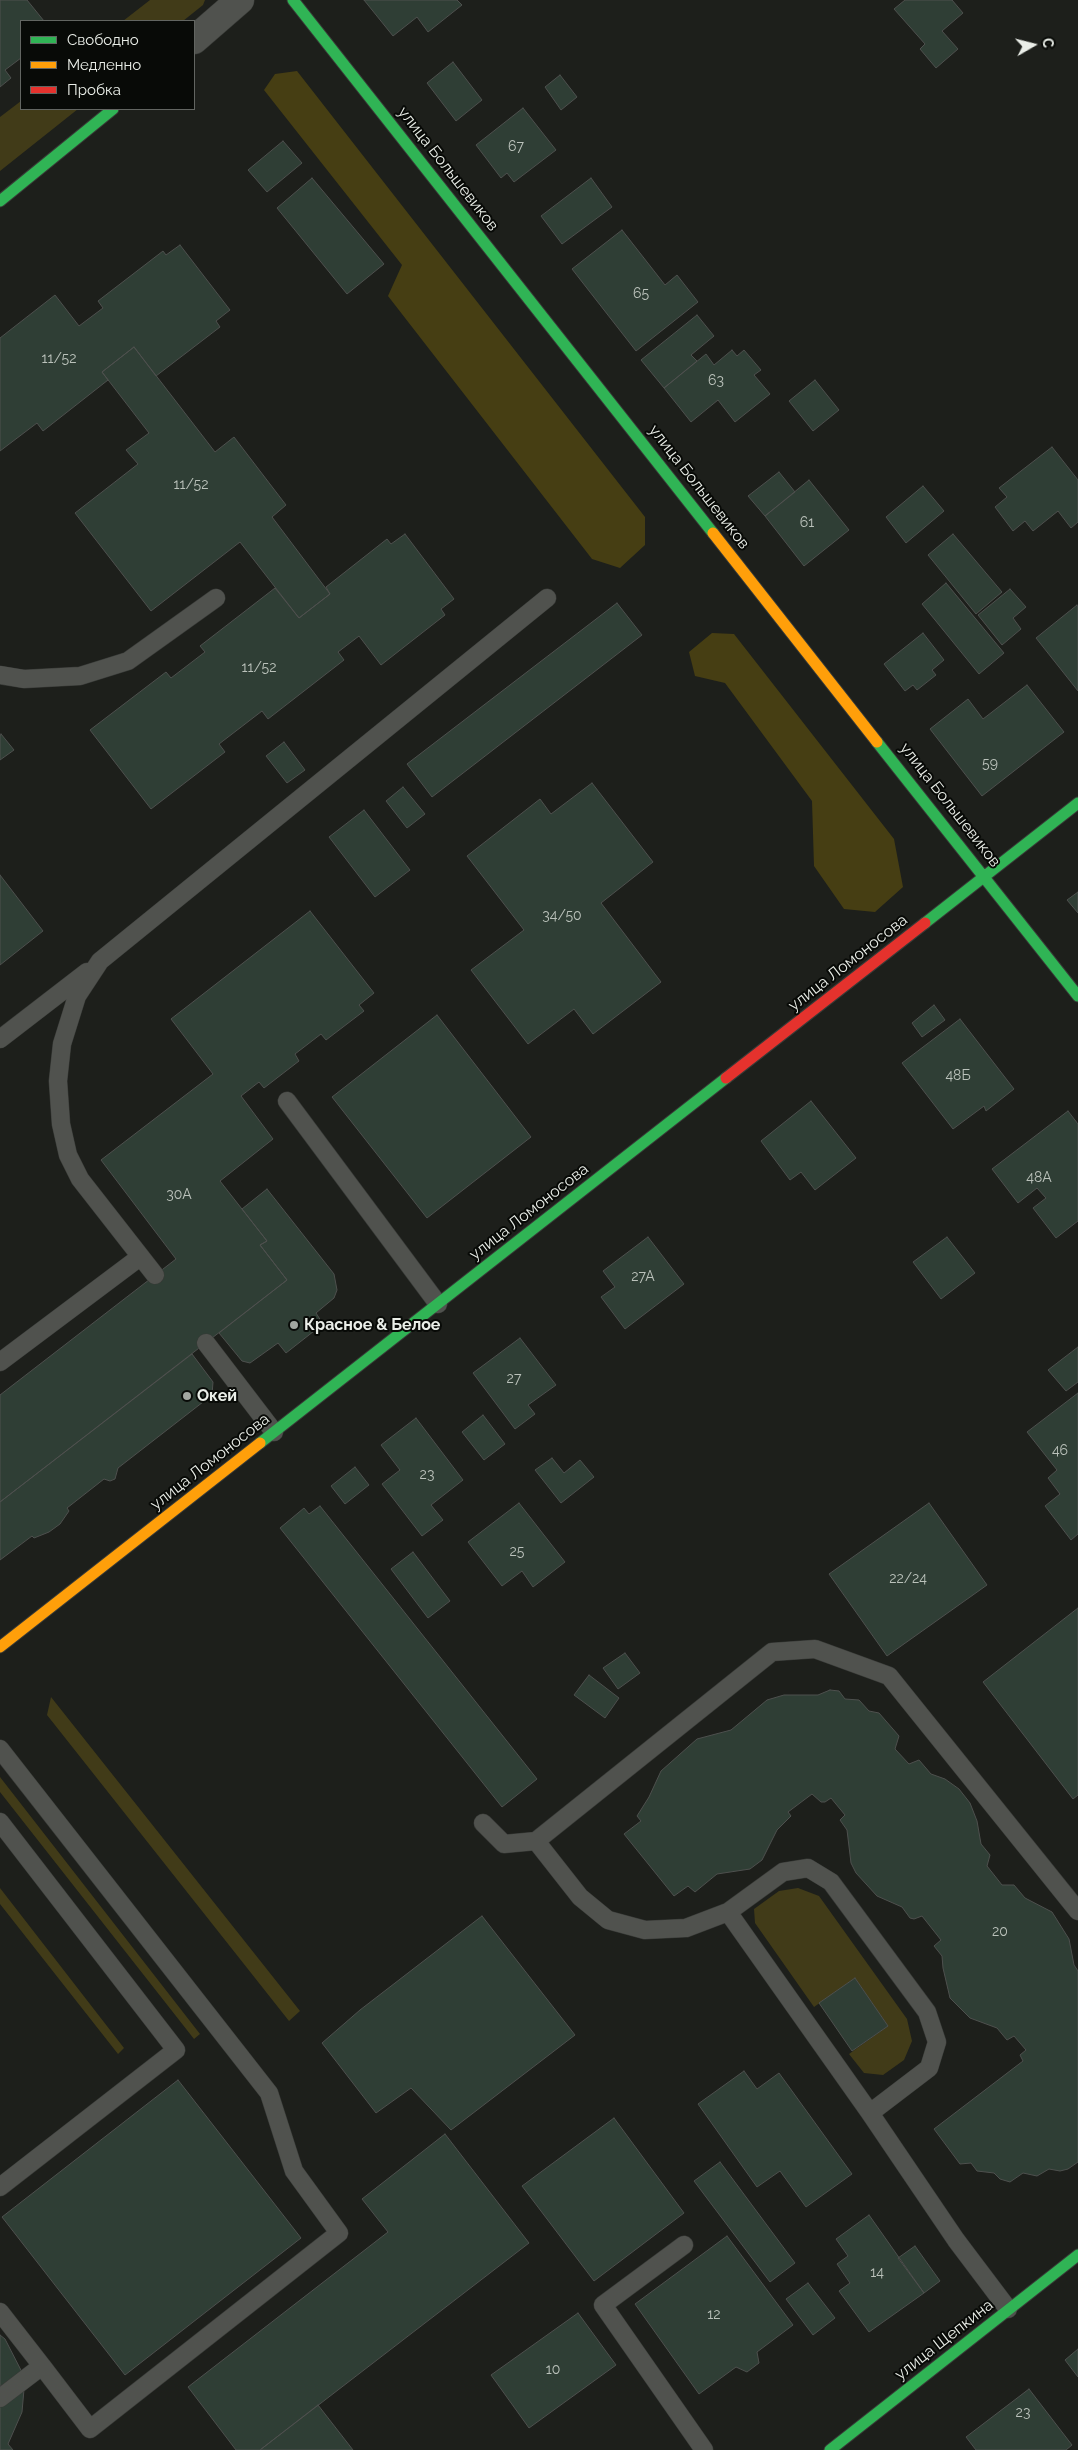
<!DOCTYPE html>
<meta charset="utf-8">
<style>
body{margin:0}
#map{position:relative;width:1078px;height:2450px;overflow:hidden;background:#1d1f1b;font-family:Raleway,sans-serif}
canvas{display:block}
.legend{position:absolute;left:20px;top:20px;width:175px;height:90px;box-sizing:border-box;background:#080a07;border:1px solid #626561;margin:0;padding:6px 9px;list-style:none;font-size:15px;color:#eaeee8}
.legend li{display:flex;align-items:center;gap:10px;height:25px}
.legend b{width:25px;border:1px solid #626561}
.north{position:absolute;left:1008px;top:20px;width:50px;height:50px;-webkit-text-stroke:4px #080a07;paint-order:stroke;rotate:82deg;font-size:14px;font-weight:700;line-height:20px;text-align:center;color:#eaeee8}
.north::after{content:'';display:block;margin:auto;width:18px;height:22px;background:#eaeee8;clip-path:polygon(50% 0,100% 100%,50% 72%,0 100%)}
</style>
<div id="map">
<canvas width="1078" height="2450"></canvas>
<ul class="legend">
<li><b style="height:6px;background:#30b455"></b>Свободно</li>
<li><b style="height:6px;background:#ff9f0a"></b>Медленно</li>
<li><b style="height:6px;background:#e5322d"></b>Пробка</li>
</ul>
<div class="north">С</div>
</div>
<script>
const ctx = document.querySelector('canvas').getContext('2d');
ctx.lineJoin = 'round';
function paint(path, color) { ctx.fillStyle = color; ctx.fill(path, 'evenodd'); }
const poly = rows => new Path2D(rows.map(r => 'M' + r).join(''));
function stroke(path, color, width, dash) { ctx.strokeStyle = color; ctx.lineWidth = width; ctx.lineCap = dash ? 'butt' : 'round'; ctx.setLineDash(dash || []); ctx.stroke(path); }
function drawText(font, color, halo, rows, align = 'center') {
  ctx.font = font + ' Raleway,sans-serif'; ctx.lineWidth = 4; ctx.setLineDash([]); ctx.textBaseline = 'middle'; ctx.strokeStyle = halo; ctx.fillStyle = color; for (const [text, x, y, turn = 0] of rows) {
    ctx.save(); ctx.translate(x, y); ctx.rotate((+turn || 0) * Math.PI / 180); ctx.textAlign = isNaN(turn) ? turn : align; if (halo) ctx.strokeText(text, 0, 0); ctx.fillText(text, 0, 0); ctx.restore();
  }
}
const green = poly([
 [150,0,205,0,203,5,183,21,123,21],
 [21,101,21,109,78,109,0,171,0,117],
 [51,1697,300,2011,289,2021,47,1715],
 [0,1777,200,2034,194,2039,0,1792],
 [0,1888,124,2048,118,2054,0,1904],
 [798,1888,819,1896,907,2019,912,2041,904,2060,883,2075,864,2073,849,2054,888,2026,855,1978,814,2007,755,1923,754,1909,779,1891]
]);
const forest = poly([
 [297,71,645,517,645,545,620,568,592,559,388,296,402,265,264,90,275,74],
 [712,633,734,634,894,839,903,887,875,912,844,909,814,866,812,801,725,683,695,676,689,652]
]);
const building = poly([
 [0,0,27,0,44,21,21,21,21,58,5,70,11,78,0,87,0,0],
 [364,0,457,0,462,5,428,32,417,17,393,36,364,0],
 [905,0,952,0,963,13,942,31,958,49,936,68,920,49,925,44,894,9,905,0],
 [453,62,482,100,456,121,427,83,453,62],
 [560,75,577,97,561,110,545,87,560,75],
 [523,108,556,150,514,182,507,173,501,178,476,145,523,108],
 [283,141,302,163,267,192,248,170,283,141],
 [312,178,384,264,347,294,277,208,312,178],
 [591,178,612,207,562,244,541,216,591,178],
 [622,230,665,285,677,275,698,302,636,351,572,269,622,230],
 [180,245,230,310,216,321,220,327,156,376,134,347,102,372,108,380,43,431,37,423,0,451,0,338,55,295,79,326,103,308,98,301,163,251,166,255,180,245],
 [697,315,714,336,691,355,697,361,664,388,641,360,697,315],
 [134,347,215,452,234,437,286,505,272,517,330,594,299,618,240,542,151,611,75,513,138,464,126,450,149,433,102,372,134,347],
 [732,350,737,356,744,350,761,370,754,375,770,394,735,422,718,400,691,422,664,388,706,354,714,365,732,350],
 [815,380,839,410,813,431,789,401,815,380],
 [1052,447,1078,480,1078,522,1071,528,1058,511,1033,531,1025,521,1013,531,995,507,1007,497,999,488,1052,447],
 [779,472,795,492,765,516,748,496,779,472],
 [809,480,849,530,804,566,765,516,809,480],
 [923,486,944,511,906,543,886,517,923,486],
 [405,534,454,599,441,609,445,615,381,665,359,636,338,652,344,660,268,719,262,711,219,744,225,752,151,809,90,730,166,672,171,678,205,652,200,646,275,588,299,618,330,594,326,587,387,539,391,544,405,534],
 [953,534,1002,592,976,614,928,555,953,534],
 [946,583,1004,653,979,674,922,604,946,583],
 [1010,589,1026,607,1013,618,1021,629,1002,645,978,615,1010,589],
 [617,603,642,635,432,797,407,764,617,603],
 [1077,605,1078,607,1078,691,1036,638,1077,605],
 [923,633,944,660,932,670,936,675,917,690,913,685,905,691,884,664,923,633],
 [1027,685,1064,732,982,796,930,729,968,699,983,719,1027,685],
 [1,734,14,750,0,760,0,736,1,734],
 [284,742,305,770,287,783,266,756,284,742],
 [592,783,653,862,601,903,661,982,593,1034,574,1009,528,1044,471,970,524,930,467,856,540,799,551,814,592,783],
 [403,787,425,814,407,828,386,801,403,787],
 [364,810,410,870,375,897,329,837,364,810],
 [0,875,43,931,0,965,0,875],
 [1078,892,1078,913,1067,900,1078,892],
 [310,911,374,993,359,1005,364,1011,326,1040,321,1034,295,1054,299,1061,264,1088,259,1082,241,1096,273,1139,220,1181,267,1241,260,1245,287,1280,0,1502,0,1395,176,1259,101,1160,213,1074,171,1019,310,911],
 [934,1005,945,1020,922,1037,912,1023,934,1005],
 [437,1015,531,1137,427,1218,332,1097,437,1015],
 [960,1019,1014,1089,986,1111,984,1106,953,1129,902,1063,960,1019],
 [811,1101,856,1158,815,1190,801,1172,790,1180,761,1141,811,1101],
 [1068,1111,1078,1124,1078,1221,1056,1238,1033,1208,1046,1198,1037,1188,1018,1203,992,1169,1068,1111],
 [267,1189,334,1274,337,1290,334,1298,316,1313,323,1324,286,1353,278,1343,250,1363,242,1361,219,1333,287,1280,260,1245,267,1241,242,1209,267,1189],
 [648,1237,684,1284,625,1329,601,1297,615,1287,603,1271,648,1237],
 [947,1237,975,1273,941,1299,913,1262,947,1237],
 [520,1338,556,1385,528,1405,535,1414,515,1429,473,1373,520,1338],
 [1078,1347,1078,1382,1066,1391,1048,1370,1078,1347],
 [192,1354,213,1382,212,1395,118,1468,115,1479,110,1481,104,1479,67,1508,69,1511,60,1524,49,1532,34,1538,32,1536,0,1560,0,1502,192,1354],
 [1078,1393,1078,1534,1071,1540,1045,1506,1060,1494,1048,1478,1057,1470,1027,1432,1078,1393],
 [483,1415,505,1444,484,1460,462,1432,483,1415],
 [416,1418,463,1480,431,1505,443,1520,422,1536,382,1484,400,1470,381,1445,416,1418],
 [552,1458,564,1473,580,1460,594,1477,561,1503,535,1470,552,1458],
 [355,1467,369,1485,345,1504,331,1486,355,1467],
 [519,1503,565,1562,533,1587,522,1571,502,1586,468,1542,519,1503],
 [929,1503,987,1585,887,1656,829,1574,929,1503],
 [320,1506,537,1779,502,1807,280,1528,304,1508,309,1514,320,1506],
 [413,1552,450,1601,428,1618,391,1569,413,1552],
 [1078,1608,1078,1795,1073,1799,983,1682,1078,1608],
 [625,1653,640,1673,618,1689,603,1668,625,1653],
 [589,1675,619,1698,605,1718,574,1695,589,1675],
 [830,1690,839,1691,845,1699,859,1700,869,1711,879,1713,899,1736,895,1749,909,1764,919,1760,931,1774,945,1779,959,1789,970,1803,977,1821,981,1844,990,1855,987,1866,1002,1885,1014,1885,1025,1898,1052,1912,1069,1939,1074,1965,1078,1971,1078,2162,1068,2169,1060,2171,1049,2169,1037,2176,1023,2173,1010,2182,1000,2179,994,2173,977,2171,971,2163,960,2164,934,2129,1023,2061,1020,2055,1026,2050,1014,2036,1007,2040,997,2028,970,2018,950,1998,943,1968,942,1956,934,1946,941,1940,922,1916,914,1919,910,1918,902,1907,877,1896,856,1873,851,1863,847,1830,840,1820,845,1815,831,1798,825,1802,821,1802,812,1794,788,1812,791,1816,777,1830,762,1860,750,1869,717,1874,695,1892,688,1886,674,1896,624,1834,641,1821,637,1816,649,1797,661,1771,697,1739,731,1730,767,1700,784,1695,818,1695,830,1690],
 [482,1916,575,2035,451,2130,411,2088,376,2113,322,2043,360,2010,482,1916],
 [855,1978,888,2026,852,2051,819,2003,855,1978],
 [744,2071,757,2089,779,2073,852,2174,806,2207,780,2171,757,2187,698,2104,744,2071],
 [178,2080,301,2238,125,2375,2,2217,178,2080],
 [614,2118,684,2213,594,2281,522,2186,614,2118],
 [445,2134,529,2243,260,2450,236,2450,188,2387,388,2232,362,2199,445,2134],
 [720,2162,795,2263,770,2282,694,2181,720,2162],
 [869,2215,924,2293,869,2332,839,2291,850,2283,837,2264,848,2256,836,2239,869,2215],
 [727,2236,793,2325,757,2352,759,2363,747,2372,736,2367,699,2394,635,2304,727,2236],
 [915,2246,940,2281,924,2293,898,2258,915,2246],
 [808,2283,835,2318,813,2335,786,2299,808,2283],
 [578,2313,616,2365,529,2428,491,2375,578,2313],
 [0,2335,5,2339,25,2378,22,2412,8,2444,13,2450,0,2450,0,2335],
 [1078,2349,1078,2377,1065,2360,1078,2349],
 [1029,2389,1072,2445,1066,2450,976,2450,966,2437,1029,2389],
 [318,2405,353,2450,260,2450,318,2405]
]);
const lane = poly([
 [0,675,24,679,80,676,128,661,216,598],
 [0,1039,87,972],
 [287,1101,438,1304],
 [155,1275,80,1179,68,1155,61,1124,58,1081,62,1044,77,996,100,961,547,598],
 [206,1343,274,1432],
 [0,1362,140,1257],
 [0,1749,269,2093,294,2171,339,2233,90,2429,42,2366],
 [0,1822,176,2050,0,2187],
 [483,1823,504,1844,536,1841],
 [728,1912,783,1872,808,1868,831,1882,927,2012,937,2042,929,2068,870,2113],
 [684,2245,603,2305,704,2450],
 [1008,2309,956,2240,870,2113,728,1912,686,1928,645,1930,608,1920,580,1897,536,1841,772,1652,815,1649,889,1676,1078,1911],
 [0,2312,42,2366,0,2398]
]);
const street = poly([
 [194,40,240,0]
]);
const fast = poly([
 [293,0,713,533],
 [0,201,113,109],
 [877,742,1078,996],
 [925,923,1078,803],
 [260,1443,726,1078],
 [830,2450,1078,2255]
]);
const slow = poly([
 [713,533,877,742],
 [0,1647,260,1443]
]);
const jam = poly([
 [726,1078,925,923]
]);
const markers = [
 [294,1325,5,"#a2a6a0"],
 [187,1396,5,"#a2a6a0"]
];
const numberNames = [
 ["67",516,147],
 ["65",641,294],
 ["11/52",59,359],
 ["63",716,381],
 ["11/52",191,485],
 ["61",807,523],
 ["11/52",259,668],
 ["59",990,764],
 ["34/50",562,916],
 ["48Б",958,1076],
 ["48А",1039,1178],
 ["30А",179,1195],
 ["27А",643,1277],
 ["27",514,1379],
 ["46",1060,1451],
 ["23",427,1475],
 ["25",517,1552],
 ["22/24",908,1579],
 ["20",1000,1932],
 ["14",877,2273],
 ["12",714,2315],
 ["10",553,2370],
 ["23",1023,2413]
];
const streetNames = [
 ["улица Большевиков",448,169,52],
 ["улица Большевиков",699,487,52],
 ["улица Большевиков",950,805,52],
 ["улица Ломоносова",848,963,-38],
 ["улица Ломоносова",529,1212,-38],
 ["улица Ломоносова",210,1462,-38],
 ["улица Щепкина",944,2340,-38]
];
const poiNames = [
 ["Красное & Белое",304,1325],
 ["Окей",197,1396]
];
paint(green, '#413b18');
paint(forest, '#463e13');
paint(building, '#2f3e35');
stroke(building, '#4e504e', 1);
stroke(lane, '#383a37', 19);
stroke(street, '#383a37', 29);
stroke(fast, '#383a37', 13);
stroke(slow, '#383a37', 13);
stroke(jam, '#383a37', 13);
stroke(lane, '#50524e', 18);
stroke(street, '#50524e', 28);
stroke(fast, '#30b455', 11);
stroke(slow, '#ff9f0a', 11);
stroke(jam, '#e5322d', 11);
for (const [x, y, r, color] of markers) { const dot = new Path2D(); dot.arc(x, y, r, 0, 2 * Math.PI); ctx.fillStyle = color; ctx.fill(dot); stroke(dot, '#080a07', 2); }
drawText('14px', '#bbc2bb', null, numberNames);
drawText('16px', '#eaeee8', '#080a07', streetNames);
drawText('bold 16px', '#eaeee8', '#080a07', poiNames, 'left');
</script>
